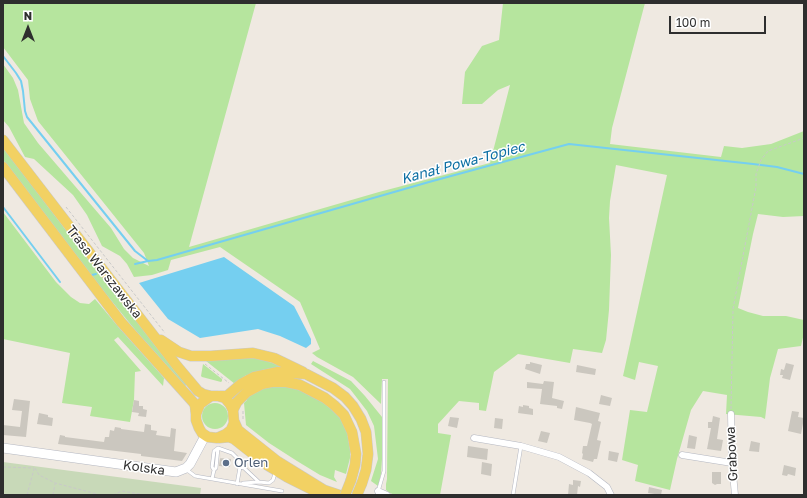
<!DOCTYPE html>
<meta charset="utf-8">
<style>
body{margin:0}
#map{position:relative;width:807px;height:498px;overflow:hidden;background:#efe9e1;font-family:"Golos Text",sans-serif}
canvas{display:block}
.frame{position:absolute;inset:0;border:4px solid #2e2e2e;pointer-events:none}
.north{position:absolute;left:8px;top:8px;width:40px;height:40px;-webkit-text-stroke:3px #fff;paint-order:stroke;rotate:0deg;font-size:11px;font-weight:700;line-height:16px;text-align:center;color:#2e2e2e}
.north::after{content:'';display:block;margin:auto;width:14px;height:18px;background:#2e2e2e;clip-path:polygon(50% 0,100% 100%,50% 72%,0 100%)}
.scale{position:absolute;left:669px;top:16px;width:97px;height:18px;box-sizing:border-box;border:2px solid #2e2e2e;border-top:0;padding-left:5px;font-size:12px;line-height:14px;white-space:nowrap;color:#2e2e2e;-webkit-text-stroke:3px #fff;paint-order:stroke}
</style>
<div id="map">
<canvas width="807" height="498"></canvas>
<div class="frame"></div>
<div class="north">N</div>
<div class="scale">100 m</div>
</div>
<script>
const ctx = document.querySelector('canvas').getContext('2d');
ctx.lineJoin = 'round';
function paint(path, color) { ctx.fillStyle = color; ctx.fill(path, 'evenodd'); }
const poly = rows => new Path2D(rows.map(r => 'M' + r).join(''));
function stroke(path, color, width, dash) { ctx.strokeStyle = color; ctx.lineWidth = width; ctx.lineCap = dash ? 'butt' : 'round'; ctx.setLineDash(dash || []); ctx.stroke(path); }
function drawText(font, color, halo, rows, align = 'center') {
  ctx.font = font + ' "Golos Text",sans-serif'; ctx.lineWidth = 3; ctx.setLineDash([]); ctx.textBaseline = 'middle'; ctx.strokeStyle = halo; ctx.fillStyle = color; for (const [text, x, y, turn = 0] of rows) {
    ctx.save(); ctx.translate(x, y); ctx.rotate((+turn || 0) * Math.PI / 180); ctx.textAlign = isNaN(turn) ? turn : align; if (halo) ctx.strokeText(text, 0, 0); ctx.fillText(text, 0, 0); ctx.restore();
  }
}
const green = poly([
 [3,3,256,3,189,247,379,192,490,163,510,85,498,90,482,104,462,104,465,72,482,46,499,40,503,3,645,3,612,128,610,144,721,157,724,146,742,148,771,144,804,131,804,216,783,217,758,214,753,234,738,308,748,312,763,316,786,316,804,320,804,333,801,346,778,349,770,378,765,419,761,417,726,414,727,395,703,391,691,410,677,459,670,490,635,481,638,465,622,460,630,410,647,412,658,366,639,362,635,380,623,376,667,175,616,165,610,201,609,218,611,255,609,310,606,340,602,353,573,349,570,363,518,354,494,372,486,411,479,410,479,403,459,401,438,424,438,433,451,435,440,495,395,495,390,493,386,490,386,484,387,479,388,379,382,379,381,404,353,377,317,357,312,353,320,349,300,302,220,247,171,260,168,270,152,275,134,277,127,264,120,256,102,246,87,215,73,195,34,159,25,157,9,127,3,120,3,64,13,78,18,90,24,123,38,143,111,228,124,249,133,258,149,266,144,253,38,121,30,99,28,80,3,47],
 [3,147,106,283,187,384,185,386,136,331,84,267,3,160],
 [3,212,56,282,71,297,80,303,89,304,95,299,121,330,164,378,163,386,118,337,114,340,141,371,135,372,134,400,130,422,90,416,92,407,62,403,70,353,3,339],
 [255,357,287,368,266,369,245,376,235,384,206,361,216,359],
 [313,361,351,381,365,396,382,417,382,459,381,474,378,486,371,481,378,459,374,426,367,411,350,389,311,364],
 [203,364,222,379,222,381,221,382,202,377,201,376],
 [285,386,305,392,326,404,337,414,344,424,347,432,350,449,350,458,346,474,335,470,334,477,337,482,320,475,297,461,269,443,246,425,244,403,247,400,245,397,254,392,268,387],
 '202 416a13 13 0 1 1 26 0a13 13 0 1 1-26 0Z'
]);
const cemetery = poly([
 [3,462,201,488,200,495,3,495]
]);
const water = poly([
 [224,257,294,306,311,339,311,344,306,348,280,336,258,329,200,338,168,319,139,283]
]);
const stream = poly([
 [3,56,16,73,21,81,23,91,25,111,27,117,135,251,148,261],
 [3,207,60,282],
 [135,264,148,261,157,260,429,182,569,144,753,164,777,167,804,174],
 [92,275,96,274]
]);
const building = poly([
 [530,362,542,365,540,374,525,369,526,364,530,364],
 [786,363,794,365,790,380,782,378,783,375,780,375,781,369,784,370],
 [577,365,596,369,595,375,576,372],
 [544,381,554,382,552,398,564,401,562,409,557,408,557,406,540,404,542,389,527,388,527,382,543,384],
 [601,395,612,398,610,406,599,404],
 [14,399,30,401,26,437,3,435,3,425,20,427,22,411,12,410],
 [134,400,139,401,139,406,143,406,143,409,147,410,146,417,138,416,139,413,132,412],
 [523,405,529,406,529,408,533,409,533,415,518,413,519,406,523,407],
 [576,407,600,413,598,421,601,422,597,440,601,441,597,459,594,459,593,462,582,459,583,454,582,453,583,446,587,446,592,424,590,423,574,420],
 [792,411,799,412,798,417,804,418,801,434,788,431],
 [39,413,48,415,48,417,53,418,52,426,37,424],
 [713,416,720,418,717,439,723,440,721,451,707,449,711,428,708,428,708,422,712,422],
 [450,417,459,418,457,428,448,426],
 [495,418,503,419,502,429,494,428],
 [145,424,151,425,151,430,157,431,156,435,170,437,171,428,176,429,174,451,187,453,182,461,141,456,141,454,58,444,60,435,65,436,65,437,104,442,105,437,109,437,110,430,114,431,115,427,121,428,121,429,144,432],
 [541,431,550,433,547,443,538,441],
 [689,435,697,437,695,449,687,448],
 [751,441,760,443,759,452,749,451],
 [468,446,488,449,487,460,467,457],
 [609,451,619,453,617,462,608,460],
 [221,452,220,458,231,459,230,467,219,466],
 [482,462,492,464,491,476,481,474],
 [784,465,796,468,795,476,788,474,787,476,782,475],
 [712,472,721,472,721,484,717,484,715,485,712,483],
 [573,480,581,481,580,487,578,486,577,495,568,495,569,484,573,485],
 [649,487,662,490,661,495,648,493]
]);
const path = poly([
 [66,207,165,333],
 [205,364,229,383],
 [731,409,733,309,756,187,756,174,761,160,768,151,804,138],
 [243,411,243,421],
 [3,467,34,468],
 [35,468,39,475,55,483,97,494,97,495],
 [27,495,34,469],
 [53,495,55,484],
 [113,495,122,491,145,495]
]);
const lane = poly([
 [218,448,232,453,238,459,240,467,237,484],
 [240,467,244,468,259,482],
 [187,470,195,476,282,491],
 [214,470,212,467,214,451,218,448],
 [212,479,214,470,216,468,218,448],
 [243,483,259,482,269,483,273,480,275,473],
 [377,495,384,471,384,382],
 [513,495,521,446]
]);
const street = poly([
 [731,414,732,463,735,495],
 [474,438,521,446,559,457,589,473,607,487,611,495],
 [682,455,732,463],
 [378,491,387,495]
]);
const secondary = poly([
 [3,448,176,472,186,468,190,464,205,436]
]);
const primary = poly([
 [3,140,177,366,198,391,203,394,211,396],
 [3,167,121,322,193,402,195,405,196,414],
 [161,340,179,352,191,356,211,356,253,353,274,358,303,372],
 [211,396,218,396,225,398,230,404,233,410,234,423,231,430,226,434,217,438,208,437,202,433,199,428,196,420,196,414,200,404,211,396],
 [220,396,227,396,241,384,254,377,278,372,306,374,333,388,345,397,353,406,361,419,366,432,368,454,366,470,362,483],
 [233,410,237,402,247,392,262,384,272,382,286,382,300,385,325,398,334,405,344,415,352,432,356,454,355,465,351,480],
 [234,421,238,430,277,461,324,490,339,495],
 [219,438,229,437,234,439,267,465,287,477,311,489,320,489]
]);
const primaryBridge = poly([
 [345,495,351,480],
 [357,495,362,483]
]);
const markers = [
 [226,463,4,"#5c6f8a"]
];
const streetNames = [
 ["Trasa Warszawska",104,272,52],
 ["Grabowa",732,454,-93],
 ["Kolska",144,468,8]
];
const serviceNames = [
 ["Orlen",234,463]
];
const waterNames = [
 ["Kanał Powa-Topiec",463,163,-15]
];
paint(green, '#b6e59e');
paint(cemetery, '#c8d9b8');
paint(water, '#75cff0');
stroke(stream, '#75cff0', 2);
paint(building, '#cbc7bf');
stroke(lane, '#b4b7c1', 4);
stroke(street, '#b4b7c1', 7);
stroke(secondary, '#b4b7c1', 10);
stroke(primary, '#c9c9c9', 11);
stroke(path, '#c9c9c9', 1, [3, 2]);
stroke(lane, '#fff', 3);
stroke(street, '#fff', 6);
stroke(secondary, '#fff', 9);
stroke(primary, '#f2d163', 10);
stroke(primaryBridge, '#c9c9c9', 11, []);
stroke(primaryBridge, '#f2d163', 10);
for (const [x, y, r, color] of markers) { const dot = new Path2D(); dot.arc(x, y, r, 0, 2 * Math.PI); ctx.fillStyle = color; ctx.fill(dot); stroke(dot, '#fff', 1.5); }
drawText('13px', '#2e2e2e', '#fff', streetNames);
drawText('13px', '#4e5e75', '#fff', serviceNames, 'left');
drawText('italic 14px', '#0d6fa3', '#fff', waterNames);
</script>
